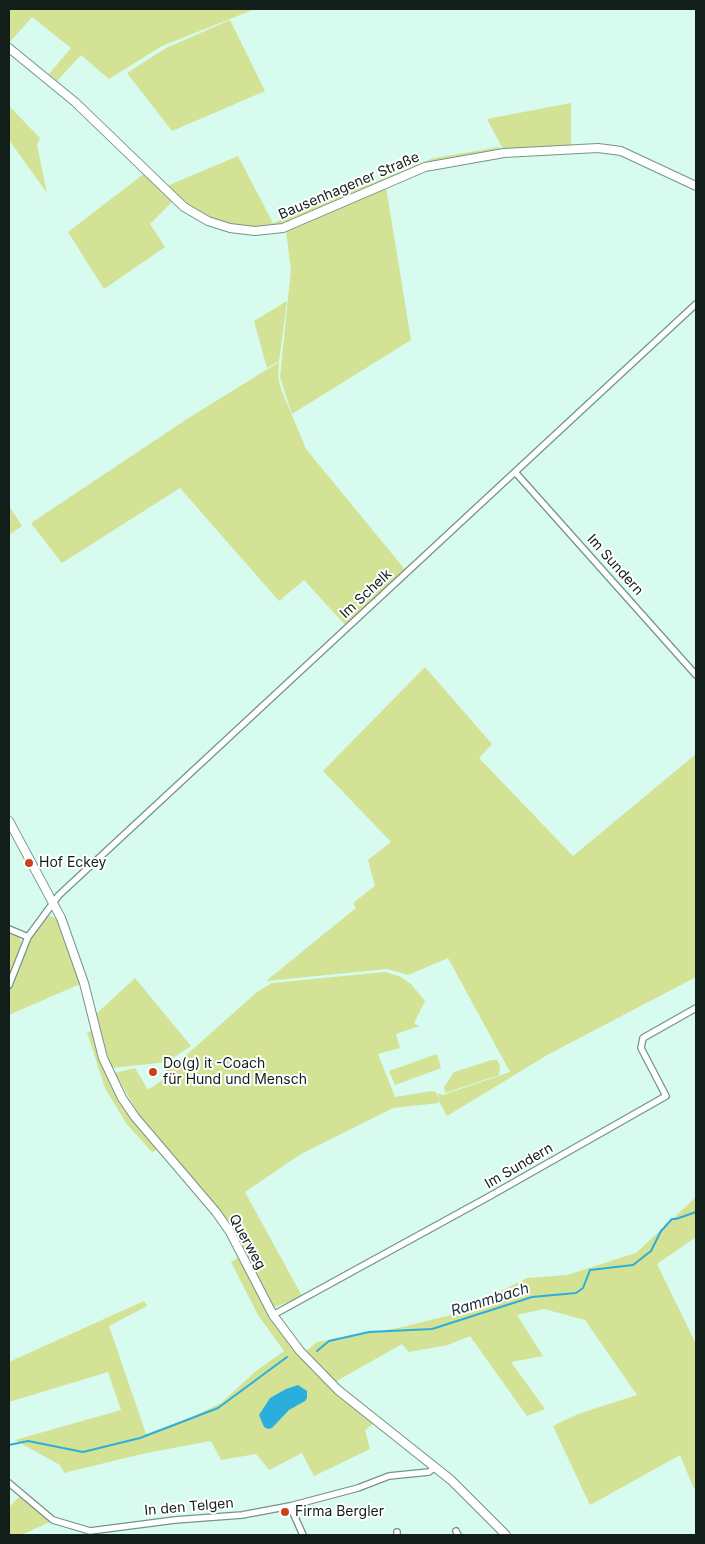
<!DOCTYPE html>
<meta charset="utf-8">
<style>
body{margin:0}
#map{position:relative;width:705px;height:1544px;overflow:hidden;background:#d7fbee;font-family:Inter,sans-serif}
canvas{display:block}
.frame{position:absolute;inset:0;border:10px solid #111e1a;pointer-events:none}
</style>
<div id="map">
<canvas width="705" height="1544"></canvas>
<div class="frame"></div>
</div>
<script>
const ctx = document.querySelector('canvas').getContext('2d');
ctx.lineJoin = 'round';
function paint(path, color) { ctx.fillStyle = color; ctx.fill(path, 'evenodd'); }
const poly = rows => new Path2D(rows.map(r => 'M' + r).join(''));
function stroke(path, color, width, dash) { ctx.strokeStyle = color; ctx.lineWidth = width; ctx.lineCap = dash ? 'butt' : 'round'; ctx.setLineDash(dash || []); ctx.stroke(path); }
function drawText(font, color, halo, rows, align = 'center') {
  ctx.font = font + ' Inter,sans-serif'; ctx.lineWidth = 4; ctx.setLineDash([]); ctx.textBaseline = 'middle'; ctx.strokeStyle = halo; ctx.fillStyle = color; for (const [text, x, y, turn = 0] of rows) {
    ctx.save(); ctx.translate(x, y); ctx.rotate((+turn || 0) * Math.PI / 180); ctx.textAlign = isNaN(turn) ? turn : align; if (halo) ctx.strokeText(text, 0, 0); ctx.fillText(text, 0, 0); ctx.restore();
  }
}
const green = poly([
 [9,9,255,9,162,46,109,79,81,55,57,81,49,74,71,48,32,17,9,43],
 [230,20,265,91,172,131,127,73,166,48],
 [571,103,571,147,504,151,487,119],
 [9,106,40,138,37,145,47,193,9,140],
 [499,147,501,151,425,164,281,226,258,228,231,225,207,218,185,203,167,186,238,156,273,223,434,158],
 [145,173,174,200,150,224,165,247,104,289,68,232],
 [386,187,411,340,292,414,280,377,291,270,286,231,324,212],
 [287,301,279,361,267,368,254,321],
 [279,362,278,377,281,389,306,449,407,572,347,627,304,580,279,601,180,488,62,563,31,523,187,419],
 [9,506,22,526,9,535],
 [425,667,492,744,479,758,573,856,696,754,696,977,549,1054,447,1116,439,1101,438,1093,443,1095,510,1072,448,958,408,975,387,969,266,981,356,908,353,903,375,886,368,860,391,842,323,771],
 [50,916,56,918,70,951,80,984,9,1015,9,989,25,948,44,917],
 [9,931,18,935,23,946,9,982],
 [385,972,401,977,411,984,425,1001,414,1023,419,1026,396,1034,400,1048,378,1054,395,1097,432,1091,437,1093,439,1103,393,1108,301,1154,245,1192,302,1296,273,1308,219,1210,140,1117,115,1073,135,1068,148,1090,161,1081,168,1066,183,1058,257,992,272,983],
 [135,978,191,1046,167,1062,112,1068,95,1015],
 [92,1031,107,1077,123,1107,157,1150,152,1152,126,1123,105,1088,87,1032],
 [437,1054,441,1068,395,1085,389,1071],
 [492,1060,497,1060,500,1065,499,1075,445,1093,444,1087,454,1072],
 [696,1197,696,1237,657,1264,696,1344,696,1488,694,1489,680,1455,590,1505,553,1426,578,1414,637,1395,585,1320,544,1309,517,1315,543,1356,511,1362,545,1409,527,1416,470,1336,448,1345,409,1352,402,1344,335,1382,305,1352,317,1342,398,1328,455,1314,527,1278,567,1275,636,1253],
 [239,1257,271,1319,294,1350,324,1382,374,1423,365,1430,370,1449,314,1476,302,1453,269,1470,256,1454,221,1460,211,1441,146,1453,64,1473,60,1465,15,1440,121,1410,108,1372,9,1402,9,1362,144,1301,147,1306,109,1326,146,1434,186,1420,221,1403,255,1372,284,1351,258,1315,231,1262],
 [20,1496,50,1522,21,1535,9,1535,9,1507]
]);
const water = poly([
 [298,1385,307,1391,307,1398,305,1401,289,1410,272,1428,268,1429,264,1427,259,1415,270,1398,286,1389]
]);
const stream = poly([
 [317,1351,329,1341,369,1332,432,1329,532,1297,576,1293,583,1288,590,1270,633,1265,651,1251,661,1231,672,1219,676,1219,696,1212],
 [9,1445,28,1441,83,1452,140,1438,218,1408,287,1357]
]);
const minor = poly([
 [515,472,696,675],
 [9,929,28,937],
 [9,985,28,937,59,895,696,304],
 [273,1315,490,1196,666,1096,641,1048,643,1038,696,1008],
 [9,1483,53,1520,90,1531,175,1520,242,1515,290,1506,358,1488,389,1476,429,1472,435,1467],
 [290,1506,303,1535],
 [456,1531,458,1535],
 [397,1535,397,1532]
]);
const tertiary = poly([
 [9,48,75,102,184,207,208,221,230,228,255,231,283,228,425,167,504,153,598,148,621,151,696,186],
 [9,821,61,918,84,983,103,1058,122,1098,135,1117,216,1212,230,1232,273,1315,300,1351,338,1390,451,1480,506,1535]
]);
const markers = [
 [29,863,5,"#ca411c"],
 [153,1072,5,"#ca411c"],
 [285,1512,5,"#ca411c"]
];
const streetNames = [
 ["Bausenhagener Straße",349,186,-23],
 ["Im Sundern",615,565,48],
 ["Im Schelk",366,594,-43],
 ["Im Sundern",519,1166,-30],
 ["Querweg",247,1242,61],
 ["In den Telgen",189,1507,-5]
];
const poiNames = [
 ["Hof Eckey",39,863],
 ["Do(g) it -Coach",163,1064],
 ["für Hund und Mensch",163,1080],
 ["Firma Bergler",295,1512]
];
const waterNames = [
 ["Rammbach",490,1300,-17]
];
paint(green, '#d3e295');
paint(water, '#2aafdd');
stroke(stream, '#2aafdd', 2);
stroke(minor, '#74958a', 8);
stroke(tertiary, '#74958a', 10);
stroke(minor, '#fff', 5.5);
stroke(tertiary, '#fff', 8);
for (const [x, y, r, color] of markers) { const dot = new Path2D(); dot.arc(x, y, r, 0, 2 * Math.PI); ctx.fillStyle = color; ctx.fill(dot); stroke(dot, '#fff', 2); }
drawText('14px', '#111e1a', '#fff', streetNames);
drawText('14px', '#111e1a', '#fff', poiNames, 'left');
drawText('italic 15px', '#1c313a', '#fff', waterNames);
</script>
